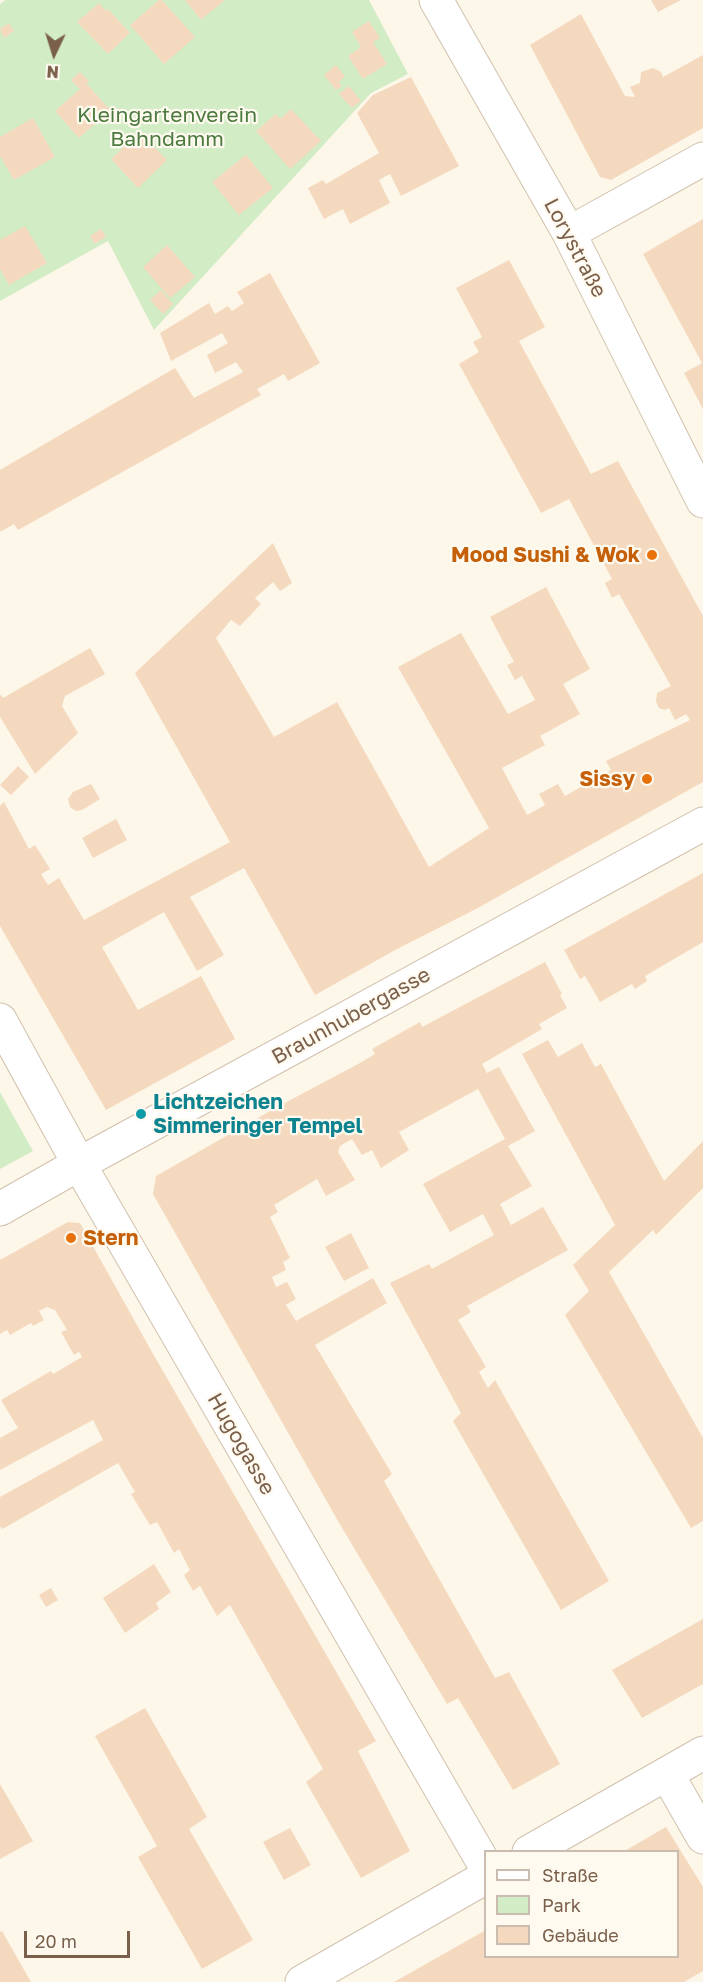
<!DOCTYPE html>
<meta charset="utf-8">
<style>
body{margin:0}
#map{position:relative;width:703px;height:1982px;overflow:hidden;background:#fdf7e9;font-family:"Golos Text",sans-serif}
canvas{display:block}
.legend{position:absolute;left:484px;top:1850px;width:195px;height:108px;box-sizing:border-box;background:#fffaf0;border:2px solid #cabcae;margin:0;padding:8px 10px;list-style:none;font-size:18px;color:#7a5f4a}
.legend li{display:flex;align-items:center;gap:12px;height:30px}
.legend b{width:30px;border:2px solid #cabcae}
.north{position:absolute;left:24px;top:24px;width:60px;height:60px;-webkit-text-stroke:4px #fffaf0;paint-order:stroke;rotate:184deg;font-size:16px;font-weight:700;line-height:24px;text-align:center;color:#7a5f4a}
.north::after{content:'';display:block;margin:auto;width:21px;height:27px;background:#7a5f4a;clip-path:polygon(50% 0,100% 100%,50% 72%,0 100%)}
.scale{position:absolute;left:24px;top:1931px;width:106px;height:27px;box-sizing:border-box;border:3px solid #7a5f4a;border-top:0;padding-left:8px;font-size:18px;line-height:21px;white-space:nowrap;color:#7a5f4a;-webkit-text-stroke:4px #fffaf0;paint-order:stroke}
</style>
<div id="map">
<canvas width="703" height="1982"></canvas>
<ul class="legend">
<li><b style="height:8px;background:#fff"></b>Straße</li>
<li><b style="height:16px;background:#d2ecc6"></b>Park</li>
<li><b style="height:16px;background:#f4d9bf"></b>Gebäude</li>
</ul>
<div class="north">N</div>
<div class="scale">20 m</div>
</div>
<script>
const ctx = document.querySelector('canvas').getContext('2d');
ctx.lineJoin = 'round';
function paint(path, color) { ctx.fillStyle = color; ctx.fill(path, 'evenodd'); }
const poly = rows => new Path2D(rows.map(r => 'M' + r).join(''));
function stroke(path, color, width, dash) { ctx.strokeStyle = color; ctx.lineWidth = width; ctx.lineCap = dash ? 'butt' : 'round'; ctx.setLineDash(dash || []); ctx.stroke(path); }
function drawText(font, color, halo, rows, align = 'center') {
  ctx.font = font + ' "Golos Text",sans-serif'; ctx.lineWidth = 4.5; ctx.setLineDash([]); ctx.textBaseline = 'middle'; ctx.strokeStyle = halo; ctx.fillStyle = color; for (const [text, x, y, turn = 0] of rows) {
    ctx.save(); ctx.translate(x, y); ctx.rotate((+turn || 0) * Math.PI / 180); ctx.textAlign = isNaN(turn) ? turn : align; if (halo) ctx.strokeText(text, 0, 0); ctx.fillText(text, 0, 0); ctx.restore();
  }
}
const green = poly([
 [5,0,369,0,408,74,371,93,154,330,108,241,0,301,0,4],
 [0,1092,33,1151,0,1169]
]);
const building = poly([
 [159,0,162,0,195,37,164,64,130,25],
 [185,0,225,0,201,20],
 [651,0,681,0,658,12],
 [99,3,106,11,108,9,130,33,108,54,77,22],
 [581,14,625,96,635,97,630,87,640,83,641,72,653,68,661,72,663,77,703,55,703,128,611,180,600,177,530,45],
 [369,21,380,38,373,42,387,64,363,79,348,56,361,47,352,32],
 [9,23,14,31,4,38,0,29],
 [336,65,345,76,339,82,342,86,336,90,324,75],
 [80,72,89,81,86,83,110,110,79,138,55,111,80,89,71,80],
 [411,77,459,166,401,196,390,174,379,180,390,203,350,224,343,209,324,219,308,188,323,180,326,184,379,153,357,113,373,95],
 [349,86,361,101,352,108,339,94],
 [291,109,321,141,290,169,256,131,276,114,280,119],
 [33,118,55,157,14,180,0,156,0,137],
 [140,132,167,160,138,188,111,159],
 [246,155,273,188,239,215,212,182],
 [703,219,703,409,684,373,702,363,643,254],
 [25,226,47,263,9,285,0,269,0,240],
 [101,229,106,237,95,244,90,236],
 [167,245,195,277,170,298,143,267],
 [509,260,545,327,519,341,591,474,618,461,703,616,703,782,476,909,397,949,315,995,244,868,190,897,224,955,197,971,164,912,102,947,138,1010,201,976,235,1039,106,1110,0,926,0,806,4,802,29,849,35,845,50,869,41,874,48,885,59,878,84,920,230,842,135,673,273,543,292,583,280,591,273,582,255,598,261,604,240,626,231,620,216,638,274,737,337,702,429,867,489,828,398,667,461,633,508,714,535,700,522,676,515,680,507,665,514,662,490,617,546,587,590,669,563,684,580,714,540,736,545,745,502,768,527,815,545,805,539,794,558,784,565,796,611,770,606,761,690,720,686,714,675,720,669,708,665,710,659,708,656,702,657,693,671,686,619,594,612,598,605,583,612,579,569,499,541,513,459,364,479,352,473,342,482,337,456,288],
 [270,273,320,363,288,381,284,374,257,389,261,395,18,530,14,524,0,532,0,470,175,368,194,398,243,372,236,362,215,373,207,355,228,343,222,333,171,361,160,333,209,303,215,314,228,306,232,311,244,303,237,292],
 [161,290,173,304,163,314,150,300],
 [90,648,105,674,65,696,62,706,78,733,35,774,0,717,0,694,3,698],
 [18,766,29,777,11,795,0,785],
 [91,784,100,799,82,810,76,811,70,807,68,799,73,792],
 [116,819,127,840,93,858,82,838],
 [703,873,703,942,645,976,647,981,635,989,632,984,600,1002,585,976,580,979,564,950],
 [545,962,562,994,560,995,567,1008,539,1024,542,1029,482,1064,487,1073,499,1067,535,1131,508,1146,532,1186,500,1204,511,1225,543,1207,568,1250,467,1306,471,1312,458,1320,486,1367,479,1372,488,1388,495,1380,609,1581,561,1610,453,1421,461,1413,390,1283,429,1264,432,1269,494,1235,483,1214,450,1232,423,1184,505,1139,478,1089,399,1132,409,1150,381,1168,372,1150,362,1155,352,1139,340,1146,338,1152,355,1180,326,1196,317,1179,274,1205,278,1212,270,1217,290,1258,283,1262,286,1270,272,1277,276,1287,287,1282,296,1299,286,1305,296,1321,373,1278,387,1303,315,1345,392,1474,384,1481,495,1678,509,1672,560,1764,513,1790,458,1698,447,1704,338,1521,153,1194,156,1176,279,1106,360,1063,375,1054,372,1049,420,1022,422,1027],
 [548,1040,558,1057,582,1043,595,1067,601,1064,664,1181,703,1141,703,1188,656,1235,653,1230,609,1272,703,1438,703,1521,691,1528,565,1315,589,1291,573,1265,615,1225,522,1054],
 [68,1222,80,1223,152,1352,376,1741,358,1751,410,1851,361,1878,306,1782,323,1769,230,1605,217,1616,200,1586,193,1591,184,1575,190,1570,179,1549,174,1553,157,1522,150,1525,131,1494,135,1492,118,1463,6,1527,2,1529,0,1526,0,1497,103,1440,93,1420,0,1470,0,1438,18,1428,1,1400,51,1371,53,1374,82,1357,79,1352,74,1355,61,1332,67,1330,55,1310,47,1307,39,1311,44,1320,33,1326,31,1323,10,1335,7,1330,0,1334,0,1260],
 [351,1233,369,1268,344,1281,325,1247],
 [154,1564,171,1592,156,1603,159,1609,125,1633,103,1598],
 [51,1588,58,1600,46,1607,39,1595],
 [703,1619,703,1684,642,1718,612,1670],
 [145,1708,207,1817,189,1829,253,1940,202,1969,138,1857,157,1846,95,1736],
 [0,1784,33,1841,0,1859],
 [666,1827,703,1887,703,1971,684,1982,394,1982,486,1930,486,1956,678,1956,678,1852,623,1852],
 [290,1828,311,1865,284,1880,263,1842],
 [2,1931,31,1982,0,1982,0,1932]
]);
const minor = poly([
 [436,0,569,233,703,501],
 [569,233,703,159],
 [0,1020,79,1164,486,1867],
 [0,1209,79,1164,703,824],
 [667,1774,703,1837],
 [529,1852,703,1753],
 [302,1982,486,1877]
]);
const markers = [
 [652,555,6,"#e8710a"],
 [647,779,6,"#e8710a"],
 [141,1114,6,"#0f9aa8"],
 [71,1238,6,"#e8710a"]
];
const parkNames = [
 ["Kleingartenverein",167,115],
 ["Bahndamm",167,139]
];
const streetNames = [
 ["Lorystraße",575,248,62],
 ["Braunhubergasse",351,1016,-29],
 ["Hugogasse",241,1444,60]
];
const foodNames = [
 ["Mood Sushi & Wok",640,555],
 ["Sissy",635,779],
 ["Stern",83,1238,"left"]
];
const cultureNames = [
 ["Lichtzeichen",153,1102],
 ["Simmeringer Tempel",153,1126]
];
paint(green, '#d2ecc6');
paint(building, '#f4d9bf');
stroke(minor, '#d1c0ad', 35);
stroke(minor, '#fff', 33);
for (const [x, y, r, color] of markers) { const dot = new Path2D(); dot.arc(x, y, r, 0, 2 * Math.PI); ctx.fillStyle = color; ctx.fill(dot); stroke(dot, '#fffaf0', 2); }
drawText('21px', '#4b7a3f', '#fffaf0', parkNames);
drawText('21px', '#7a5f4a', '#fffaf0', streetNames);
drawText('bold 21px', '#c56008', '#fffaf0', foodNames, 'right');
drawText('bold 21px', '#0d838f', '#fffaf0', cultureNames, 'left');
</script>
